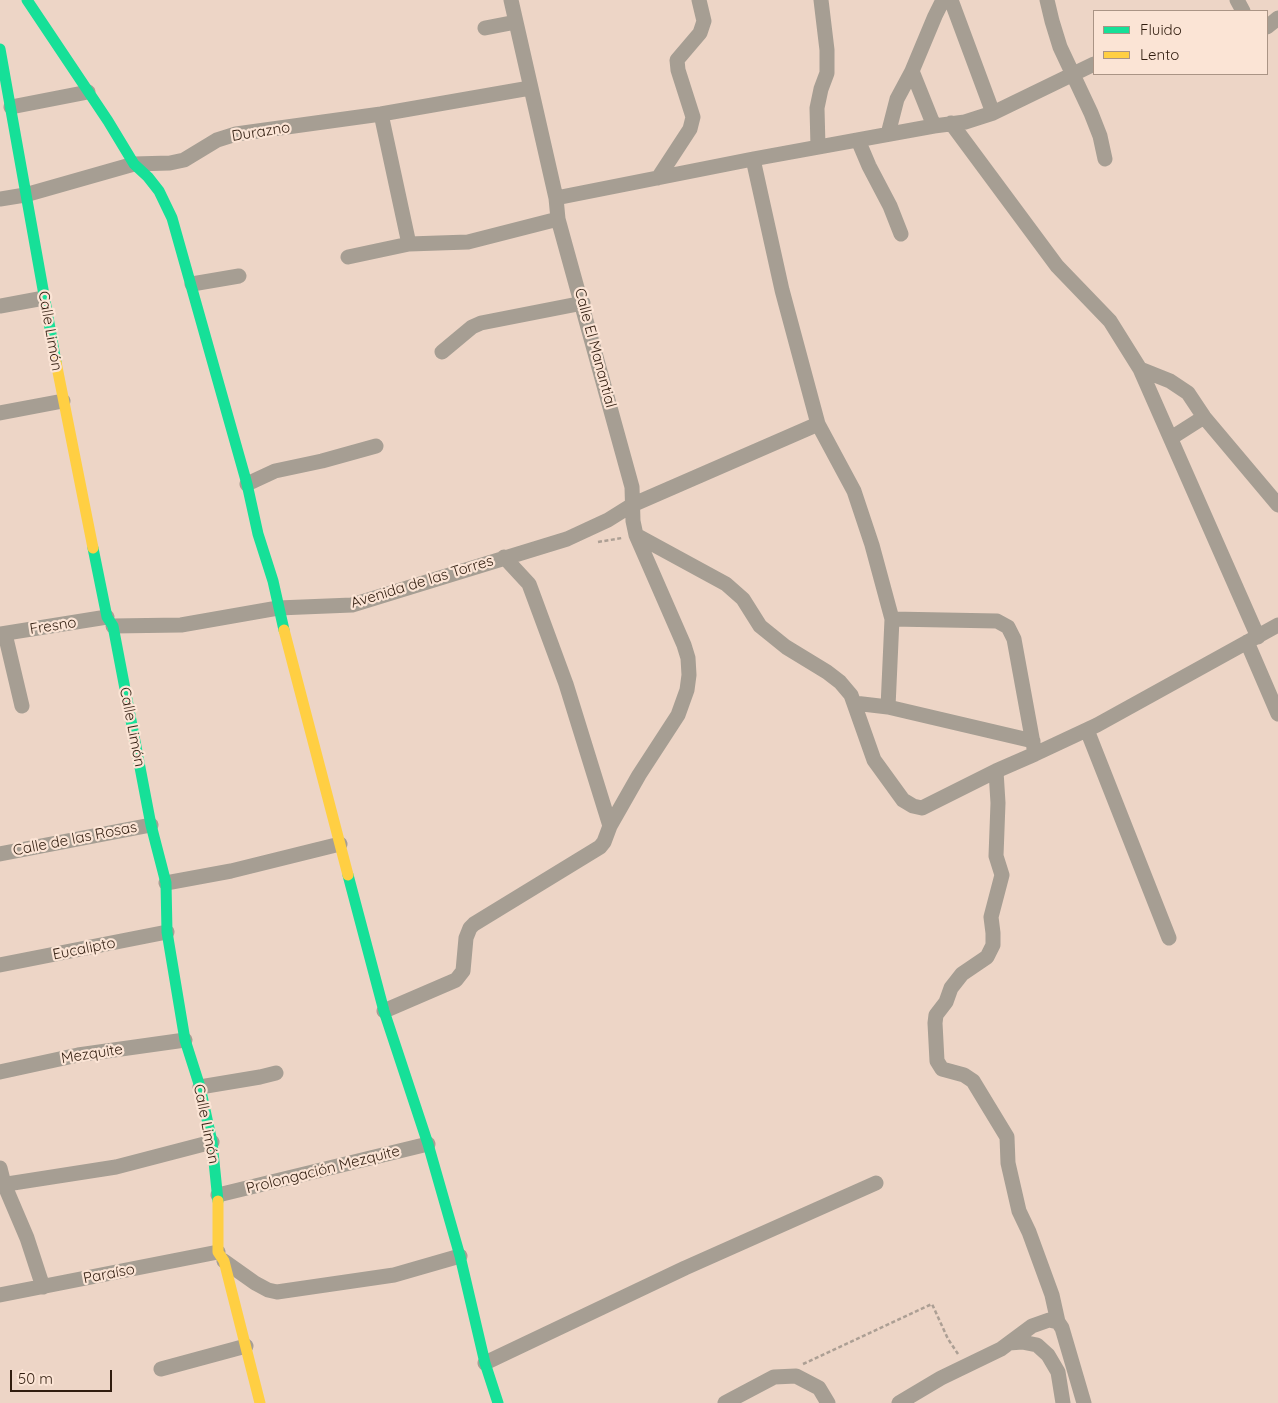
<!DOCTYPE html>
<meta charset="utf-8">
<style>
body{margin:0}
#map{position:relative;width:1278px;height:1403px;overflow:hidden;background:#edd5c6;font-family:Quicksand,sans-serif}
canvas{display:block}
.legend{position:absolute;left:1093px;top:10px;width:175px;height:65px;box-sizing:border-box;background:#fbe4d5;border:1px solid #aa9485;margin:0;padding:6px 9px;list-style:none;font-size:15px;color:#301c0e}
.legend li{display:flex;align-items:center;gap:10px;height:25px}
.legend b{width:25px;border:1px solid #aa9485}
.scale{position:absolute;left:10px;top:1370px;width:102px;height:22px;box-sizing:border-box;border:2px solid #301c0e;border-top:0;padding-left:6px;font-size:15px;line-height:18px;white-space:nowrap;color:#301c0e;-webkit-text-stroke:4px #fbe4d5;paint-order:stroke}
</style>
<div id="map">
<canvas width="1278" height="1403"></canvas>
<ul class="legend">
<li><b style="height:6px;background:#16e098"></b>Fluido</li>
<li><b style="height:6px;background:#ffcf43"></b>Lento</li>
</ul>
<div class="scale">50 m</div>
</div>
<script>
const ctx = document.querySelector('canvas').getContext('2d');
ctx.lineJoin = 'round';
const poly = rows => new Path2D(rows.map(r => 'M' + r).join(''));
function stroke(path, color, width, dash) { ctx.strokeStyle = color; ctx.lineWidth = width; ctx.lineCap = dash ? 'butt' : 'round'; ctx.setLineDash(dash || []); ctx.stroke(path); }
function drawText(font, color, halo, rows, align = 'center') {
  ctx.font = font + ' Quicksand,sans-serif'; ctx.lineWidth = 4.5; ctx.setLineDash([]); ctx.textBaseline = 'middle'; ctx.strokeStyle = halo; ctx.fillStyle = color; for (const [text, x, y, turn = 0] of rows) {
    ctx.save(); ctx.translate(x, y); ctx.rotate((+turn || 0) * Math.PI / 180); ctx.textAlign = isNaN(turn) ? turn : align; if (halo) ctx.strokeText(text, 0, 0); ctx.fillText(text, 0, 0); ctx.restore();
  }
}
const path = poly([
 [598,542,622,538],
 [803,1364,932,1304,948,1339,958,1354]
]);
const street = poly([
 [951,0,993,113],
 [1047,0,1052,21,1060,47,1091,113,1100,136,1105,159],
 [1237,0,1243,11],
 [1267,27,1278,18],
 [485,28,516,22],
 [11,107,88,92],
 [951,123,1057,266,1110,321,1140,369,1170,381,1188,393,1204,417,1278,505],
 [934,126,912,71,935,16,943,0],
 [888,134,897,99,912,71],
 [858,140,869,166,890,206,901,234],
 [818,147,817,108,821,89,827,73,827,50,821,0],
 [753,159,782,290,818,424,854,491,872,545,892,619,888,707],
 [658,178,690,129,693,117,678,70,677,60,700,33,704,21,699,0],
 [556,198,753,159,934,126,965,122,993,113,1094,64],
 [0,199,25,195,134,164,170,163,184,160,217,140,236,134,381,114,530,88],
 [409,244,468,242,558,219],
 [348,257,409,244,381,114],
 [192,284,239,276],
 [0,306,44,298],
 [442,352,472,327,481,323,583,303],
 [1140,369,1258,637],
 [0,413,63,401],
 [1171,438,1204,417],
 [247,484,275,471,322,461,376,446],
 [636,535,726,584,743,599,760,626,786,647,827,672,840,682,851,695,874,760,903,800,913,806,922,808,996,771,1035,754,1097,725,1278,625],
 [504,557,529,584,532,592,566,684,610,826],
 [892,619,997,621,1008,627,1014,639,1035,754],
 [113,626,181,625,278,608,352,605,567,539,608,520,632,505,818,424],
 [0,634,107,617],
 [5,634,22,706],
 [1247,642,1278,714],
 [854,703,888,707,1033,741],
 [1087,730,1169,938],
 [996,771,998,803,996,856,1002,875,991,917,993,933,993,945,987,957,962,974,951,988,946,1002,936,1015,935,1023,937,1061,942,1069,964,1075,973,1081,1007,1137,1008,1163,1019,1211,1029,1232,1052,1295,1058,1322],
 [0,854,151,825],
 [166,883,231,871,340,844],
 [0,965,167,932],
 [384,1011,456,980,463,971,466,938,470,928,474,924,600,847,604,842,610,826,639,775,678,715,687,690,689,675,688,658,684,645,636,535,633,521,632,487,558,219,556,198,511,0],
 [0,1072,78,1055,185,1040],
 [200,1087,260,1077,276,1073],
 [0,1168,4,1184,27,1238,43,1287],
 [0,1185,116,1167,212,1142],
 [218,1195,428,1144],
 [224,1261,255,1283,268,1290,277,1292,394,1275,460,1256],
 [0,1295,218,1252],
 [1009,1343,1022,1342,1037,1345,1048,1355,1058,1372,1063,1403],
 [485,1363,685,1268,876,1183],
 [161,1369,246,1346],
 [725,1403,774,1377,796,1376,819,1388,828,1403],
 [899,1403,941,1378,1001,1349,1032,1326,1049,1320,1058,1322,1062,1328,1084,1403]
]);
const fast = poly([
 [27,0,108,121,134,164,148,177,159,191,172,218,247,484,258,534,273,581,284,630],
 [0,49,56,362],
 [93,548,107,617,113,626,151,825,166,883,167,932,185,1040,200,1087,212,1142,218,1201],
 [348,875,384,1011,428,1144,460,1256,485,1363,498,1403]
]);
const slow = poly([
 [56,362,93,548],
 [284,630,348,875],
 [218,1201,218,1252,224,1261,260,1403]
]);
const streetNames = [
 ["Durazno",261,132,-9],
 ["Calle Limón",50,331,80],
 ["Calle El Manantial",595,348,75],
 ["Avenida de las Torres",422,582,-17],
 ["Fresno",53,626,-9],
 ["Calle Limón",132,727,79],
 ["Calle de las Rosas",75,839,-11],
 ["Eucalipto",84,949,-11],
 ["Mezquite",92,1054,-9],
 ["Calle Limón",206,1124,79],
 ["Prolongación Mezquite",323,1170,-14],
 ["Paraíso",109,1274,-11]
];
stroke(path, '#ac9f94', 2.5, [4, 2.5]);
stroke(street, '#a69e93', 15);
stroke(fast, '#16e098', 11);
stroke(slow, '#ffcf43', 11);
drawText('15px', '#301c0e', '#fbe4d5', streetNames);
</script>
